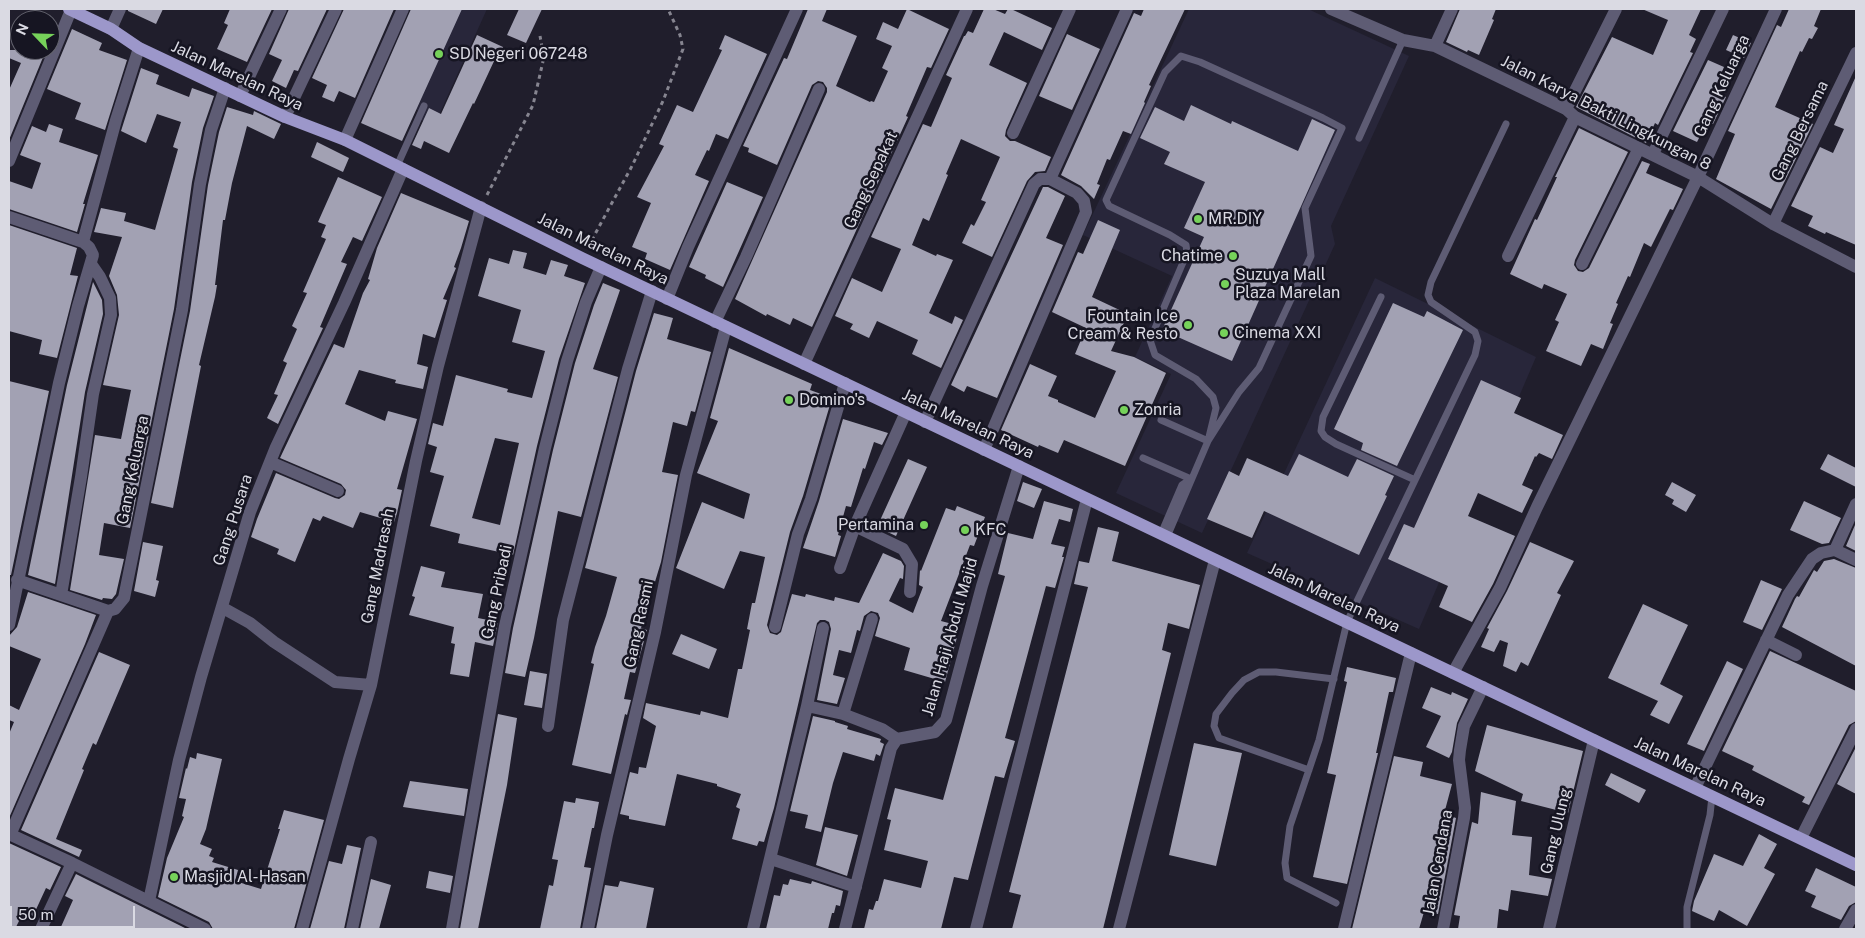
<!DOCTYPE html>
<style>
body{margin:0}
#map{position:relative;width:1865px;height:938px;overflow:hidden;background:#201e2c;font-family:"Public Sans",sans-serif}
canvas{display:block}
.frame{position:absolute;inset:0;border:10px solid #dadae3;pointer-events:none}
.north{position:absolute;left:10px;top:10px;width:50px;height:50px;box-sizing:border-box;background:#161522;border:1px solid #64646f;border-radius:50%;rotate:294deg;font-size:14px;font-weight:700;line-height:20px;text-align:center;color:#dadae3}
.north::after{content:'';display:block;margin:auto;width:18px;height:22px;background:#76d25a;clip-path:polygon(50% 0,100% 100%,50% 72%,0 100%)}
.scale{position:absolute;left:10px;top:906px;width:125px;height:22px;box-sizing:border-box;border:2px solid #dadae3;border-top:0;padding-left:6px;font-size:15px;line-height:18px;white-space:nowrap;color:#dadae3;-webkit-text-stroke:4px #161522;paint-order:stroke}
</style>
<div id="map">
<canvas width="1865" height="938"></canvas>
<div class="frame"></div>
<div class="north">N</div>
<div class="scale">50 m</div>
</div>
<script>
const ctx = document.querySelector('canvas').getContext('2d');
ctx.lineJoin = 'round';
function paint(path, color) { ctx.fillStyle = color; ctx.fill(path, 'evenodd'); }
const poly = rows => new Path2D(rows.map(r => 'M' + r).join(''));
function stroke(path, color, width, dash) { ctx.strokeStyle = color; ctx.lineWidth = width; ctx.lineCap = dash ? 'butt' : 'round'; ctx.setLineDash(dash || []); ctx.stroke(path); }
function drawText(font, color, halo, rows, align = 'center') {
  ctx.font = font + ' "Public Sans",sans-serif'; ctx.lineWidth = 5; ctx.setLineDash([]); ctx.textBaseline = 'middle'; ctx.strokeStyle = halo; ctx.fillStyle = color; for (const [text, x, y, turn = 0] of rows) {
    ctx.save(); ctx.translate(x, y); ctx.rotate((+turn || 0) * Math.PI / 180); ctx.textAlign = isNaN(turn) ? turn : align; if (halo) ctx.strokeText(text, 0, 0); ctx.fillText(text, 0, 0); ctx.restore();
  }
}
const built = poly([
 [432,9,487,9,434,126,417,118,419,111,392,99],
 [1189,9,1308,9,1409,56,1331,226,1335,244,1202,533,1116,493,1171,374,1135,357,1172,276,1083,235],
 [1375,278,1536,357,1419,629,1247,553]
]);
const building = poly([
 [128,9,163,9,156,24,128,11],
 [230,9,272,9,247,62,217,49,228,25,224,23],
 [289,9,327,9,298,71,294,70,286,88,272,81,282,60,269,54],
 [344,9,394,9,355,98,339,91,334,102,322,97,327,85,312,78],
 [411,9,462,9,402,141,361,123],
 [519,9,542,9,526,43,507,35],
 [808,9,827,9,822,21,857,36,836,86,870,102,871,101,874,102,888,71,882,68,892,46,876,39,883,22,898,29,907,9,949,29,931,68,927,67,906,116,908,117,812,327,793,318,790,325,767,314,766,316,735,299,827,92,827,88,823,82,818,81,812,85,777,165,748,152,749,148,743,146,784,58,787,59],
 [984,9,993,9,1005,14,1008,9,1011,9,1052,28,1042,50,1004,32,989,65,1027,83,1006,130,1005,136,1010,141,1015,141,1051,157,1045,171,1035,172,1027,181,992,257,962,243,971,224,974,226,986,202,981,200,1000,157,961,139,946,174,948,175,929,221,923,218,912,245,936,256,937,254,953,260,929,313,952,324,955,316,963,320,941,368,912,354,918,340,877,321,869,338,850,329,853,324,835,316,852,278,882,292,901,249,871,237,923,124,931,127,952,78,946,75,964,36,965,36,968,31,973,33],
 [1144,9,1185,9,1149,85,1151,86,1144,102,1145,103,1131,134,1123,131,1110,160,1107,159,1097,184,1100,185,1094,199,1081,186,1061,175,1134,13,1141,16],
 [1460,9,1496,9,1492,19,1494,20,1479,55,1468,50,1467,52,1446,42],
 [1642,9,1701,9,1689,35,1696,39,1690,52,1693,53,1658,125,1655,123,1646,143,1576,107,1612,37,1653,55,1668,20],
 [1789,9,1821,9,1814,26,1818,28,1812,39,1809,38,1802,52,1800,51,1775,107,1813,124,1771,209,1716,179,1735,134,1728,131,1777,25,1781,27],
 [72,29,102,43,99,50,127,60,105,130,75,119,81,103,47,89],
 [1067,34,1100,49,1072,110,1039,96],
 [477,35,503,47,497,61,495,59,474,104,473,103,449,153,424,141,421,149,412,145,429,108,441,114],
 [725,35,767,54,728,139,716,134,709,151,707,150,695,175,709,181,670,270,645,259,647,253,632,247,651,203,637,197,664,146,659,144,677,105,693,112,722,50,719,49],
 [1733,35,1751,43,1744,58,1726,50],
 [9,50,46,50,9,140,9,90,21,63,9,58],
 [1708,60,1724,67,1714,91,1726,97,1713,124,1707,122,1697,142,1673,131],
 [141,68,159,75,156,84,189,97,192,88,214,96,203,128,192,182,174,309,130,528,104,523,99,555,124,559,116,594,112,599,103,598,102,600,70,590,95,435,121,439,131,390,103,385,119,315,117,295,109,276,122,237,94,232,101,208,126,213,124,221,155,230,178,149,173,147,181,122,157,114,146,143,121,131],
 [1856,76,1856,245,1826,232,1825,234,1808,226,1813,216,1791,206,1820,147,1833,153,1844,129,1834,125],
 [1191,105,1231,124,1232,121,1298,151,1312,119,1335,130,1232,361,1162,330,1204,237,1184,228,1205,182,1164,164,1170,152,1140,138,1155,107,1184,121],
 [227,107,253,115,254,111,281,124,274,139,247,126,232,183,225,220,223,220,215,285,217,285,215,297,199,365,201,366,173,508,151,503,190,311,208,185,219,132],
 [49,124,63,129,59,142,98,155,83,204,85,204,77,232,9,209,9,181,32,189,41,163,20,155,32,126,46,132],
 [1579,128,1628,152,1575,260,1574,265,1578,271,1583,272,1589,268,1642,161,1650,164,1646,173,1683,189,1673,210,1670,209,1651,247,1644,243,1630,277,1628,276,1616,303,1618,304,1610,323,1613,324,1603,349,1591,344,1581,366,1546,351,1559,322,1555,320,1567,294,1544,284,1542,289,1510,274,1535,219,1537,220,1557,177,1555,177],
 [317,142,349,158,343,172,311,157],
 [338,177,382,197,362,241,353,237,341,262,347,264,320,327,323,328,278,424,267,418,278,395,274,394,287,363,283,361,297,329,292,326,307,293,303,292,326,239,321,237,326,225,318,222],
 [727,182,763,197,723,287,705,278,706,275,689,267],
 [1043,187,1048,187,1065,196,1046,238,1063,245,997,398,967,386,964,392,951,385],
 [401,193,469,221,461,248,454,267,456,268,443,299,447,300,435,338,423,334,417,364,428,367,423,389,395,383,396,380,359,370,345,404,385,421,388,411,417,419,397,489,402,490,397,513,394,522,360,512,353,528,323,516,320,521,313,518,295,562,277,554,279,549,251,537,257,519,276,473,335,498,339,499,345,495,346,490,341,484,280,458,334,344,344,348,363,293,370,280,368,279,377,248],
 [1098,220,1120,230,1092,297,1128,314,1111,351,1134,357,1166,373,1125,466,1064,440,1058,453,1039,445,1038,447,1001,430,1030,364,1057,376,1048,396,1058,400,1058,402,1095,418,1116,371,1075,354,1086,328,1052,312,1078,252,1083,254],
 [9,225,77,248,70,275,78,276,57,358,39,354,42,340,9,331],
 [513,250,527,253,523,268,546,275,551,260,568,265,564,276,585,283,559,359,537,446,513,555,458,543,460,534,430,526,444,476,430,472,437,447,428,444,433,423,443,426,456,375,508,389,507,392,532,398,545,351,512,342,521,310,478,296,489,258,509,264],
 [495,438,519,443,500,525,472,518],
 [93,282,102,300,103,314,85,392,55,584,28,575,67,385],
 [603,283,620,290,593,369,618,377,581,517,558,511,534,638,525,677,505,673,513,628,553,450,575,363,594,305],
 [1393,303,1424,317,1427,311,1463,330,1397,466,1361,450,1363,443,1334,429],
 [654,313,673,318,667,339,711,352,695,412,691,411,687,426,673,422,662,472,678,475,661,562,641,628,647,630,635,673,630,672,624,699,631,700,627,715,625,714,611,774,572,765,594,664,591,663,595,647,606,616,617,577,585,568,636,371],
 [729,348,812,384,810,390,832,398,803,496,790,532,767,625,770,633,777,635,781,632,792,594,805,597,806,594,834,601,835,597,859,603,883,553,901,561,904,566,903,579,900,578,889,601,913,613,923,587,919,585,920,570,921,571,946,508,955,511,957,506,985,517,974,546,970,545,941,621,960,626,945,682,904,670,910,648,875,636,880,618,878,613,871,611,864,616,860,631,857,630,851,653,839,650,833,675,845,678,837,704,817,700,831,629,829,622,825,620,820,620,817,623,774,808,764,842,759,841,757,846,732,839,740,809,736,807,741,794,717,786,717,784,677,774,665,826,629,819,629,816,620,814,630,772,638,774,639,767,646,768,656,726,643,718,646,703,700,715,701,711,728,718,738,669,742,669,750,630,747,629,752,603,755,603,765,557,740,551,724,589,676,568,702,502,744,519,750,494,697,473,718,421,710,418],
 [1481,380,1521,398,1514,413,1563,435,1552,459,1539,453,1536,457,1535,456,1522,485,1533,490,1522,513,1478,493,1468,516,1515,536,1493,584,1472,622,1439,607,1448,586,1388,559,1404,524,1414,528],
 [9,381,49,391,11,575,9,575],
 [843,419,888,433,882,445,874,442,865,469,863,468,851,507,846,506,838,535,841,536,835,557,803,548,819,501],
 [1299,454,1348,477,1357,459,1394,476,1385,495,1387,496,1359,555,1264,511,1252,538,1207,519,1229,471,1239,476,1247,458,1288,476],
 [1828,454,1856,468,1856,487,1820,469],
 [908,459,927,467,896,536,877,527],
 [1023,482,1042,489,1034,508,1017,501],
 [1672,482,1696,495,1686,512,1672,504,1674,500,1665,495],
 [1044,501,1073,509,1070,522,1059,519,1051,544,1065,547,1062,557,1064,557,1055,588,1046,586,1005,738,1015,741,1004,778,995,776,968,880,954,877,941,929,864,929,869,909,873,910,876,901,878,901,884,879,921,888,928,861,884,850,891,820,887,819,895,788,943,800,1005,576,998,574,1008,533,1033,539],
 [1804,501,1841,518,1829,543,1822,544,1790,530],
 [1855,525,1856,526,1856,551,1846,546],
 [1098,527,1119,532,1112,561,1200,585,1189,629,1168,623,1162,650,1171,653,1103,929,1012,929,1021,895,1009,892,1088,587,1074,584,1079,561,1089,563],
 [143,542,163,546,156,580,159,581,155,597,134,591],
 [1530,542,1574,561,1557,593,1561,595,1528,666,1521,662,1516,672,1503,666,1508,643,1500,640,1494,652,1481,647,1489,629,1487,628,1507,591],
 [1834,559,1856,568,1856,666,1782,627,1795,599,1797,596,1799,597,1814,570,1817,572,1824,561],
 [421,566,445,572,441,587,483,594,478,618,498,622,493,646,475,642,469,677,450,674,455,644,451,643,454,627,409,615,415,597,412,596],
 [1761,580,1782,589,1762,630,1743,622],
 [28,592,96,615,85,644,9,818,9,734,14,722,9,720,9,705,19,710,41,659,9,646,9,636,17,627],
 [1643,604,1688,625,1660,684,1683,696,1669,724,1650,715,1658,701,1608,678],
 [681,634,717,649,709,669,672,654],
 [1770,651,1856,691,1856,721,1849,725,1809,805,1802,802,1805,797,1752,770,1754,766,1722,751],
 [99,652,130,665,96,745,93,743,82,769,84,770,56,839,82,850,79,857,21,830],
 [1727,661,1743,669,1704,751,1687,744],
 [1347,667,1396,678,1393,692,1389,692,1376,753,1378,753,1347,884,1313,877,1336,775,1327,773,1347,682,1344,681],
 [530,671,547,674,542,708,524,705],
 [1431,687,1451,695,1452,692,1468,699,1457,723,1452,752,1449,758,1426,747,1441,716,1422,708],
 [498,714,517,718,507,785,478,929,460,929],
 [813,716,835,721,835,722,848,726,847,729,881,739,880,742,884,744,880,756,876,754,874,761,843,752,833,783,821,832,805,828,808,815,790,811],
 [1487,725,1583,751,1568,813,1521,801,1523,794,1475,771],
 [1194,743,1242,753,1216,866,1169,855],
 [1856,747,1856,794,1837,784],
 [197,753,222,759,206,829,200,844,212,849,209,856,214,858,212,862,238,870,235,881,261,889,280,829,278,829,284,810,324,820,294,929,213,929,209,922,158,897,167,858,184,817,182,816,186,799,179,798,186,768,187,769,190,757,196,759],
 [1394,756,1423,762,1420,776,1452,784,1444,814,1456,818,1438,914,1424,912,1419,929,1352,929],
 [1611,773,1646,790,1639,803,1605,785],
 [410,781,468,789,464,816,403,807],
 [1481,792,1516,801,1512,835,1532,837,1529,875,1552,879,1548,896,1511,890,1508,911,1499,909,1497,929,1458,929,1460,916,1454,915,1472,822,1478,824],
 [576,798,599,802,594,828,592,828,584,867,591,868,580,929,540,929,549,885,553,886,558,860,552,859,564,801,575,803],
 [825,827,858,835,847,876,816,865],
 [1759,834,1777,844,1764,868,1775,874,1747,926,1719,910,1714,921,1692,911,1694,901,1714,854,1743,866],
 [9,843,61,867,50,890,46,888,33,916,24,911,15,929,9,929],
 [347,845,361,848,344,929,310,929,329,861,342,864],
 [1816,868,1856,887,1856,902,1849,906,1841,920,1811,907,1816,896,1805,891],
 [429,871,453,876,450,893,426,888],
 [76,874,94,883,187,929,60,929,73,900,65,896],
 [371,879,391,885,379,929,360,929],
 [790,879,811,884,812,881,843,891,840,906,836,905,834,913,832,913,828,929,766,929,774,895,780,896,783,884,788,885],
 [620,881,654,888,646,929,596,929,605,885,618,887]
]);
const path = poly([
 [487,195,533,105,544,57,540,36],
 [588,247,632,166,663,101,683,49,680,35,668,9]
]);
const service = poly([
 [1359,138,1403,40],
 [397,166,424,106],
 [1381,297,1323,417,1321,431,1325,437,1336,444,1415,480],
 [1161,420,1208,441,1239,392,1259,368,1311,256,1305,208,1342,128,1323,118,1200,62,1181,56,1165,72,1106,200,1109,206,1170,235,1186,245,1187,253,1150,340,1155,355,1196,379,1213,397,1216,408,1208,441,1167,537],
 [1143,458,1191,479],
 [1161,534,1182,485,1191,479],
 [1309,770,1219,738,1214,726,1216,714,1232,693,1244,680,1259,672,1276,672,1334,679],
 [1336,903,1287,878,1285,863,1290,826,1319,740,1347,622,1475,355,1478,341,1475,332,1431,302,1428,295,1431,282,1506,124],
 [1687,929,1687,907,1710,815,1712,796]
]);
const minor = poly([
 [1331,9,1403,40,1435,46,1566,109,1575,117,1698,177,1773,224,1856,267],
 [111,29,120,9],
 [1435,46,1452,9],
 [240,96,281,9],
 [1566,109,1616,9],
 [285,117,336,9],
 [1013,133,1070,9],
 [345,140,403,9],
 [1653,154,1723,9],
 [9,161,71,10],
 [9,217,83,242,89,247,93,255,78,306,59,383,9,625],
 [1773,224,1856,53],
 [83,242,116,120,139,48],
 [1508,256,1575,117],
 [1582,264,1639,148],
 [667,299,688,247,797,9],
 [715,322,746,257,819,89],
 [804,364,967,9],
 [925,422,1034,184,1040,179,1050,179],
 [984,450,1086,212,1084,201,1077,193,1050,179,1127,9],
 [270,462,338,491],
 [855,526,903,549,912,564,910,592],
 [1835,550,1856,504],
 [1835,550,1856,560],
 [840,568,855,526,906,412],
 [17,580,108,611],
 [61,595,81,477,93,394,111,315,110,298,100,277,91,264],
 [223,608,250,623,274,642,335,682,371,685],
 [775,627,798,534,811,499,845,383],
 [1766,640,1796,655],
 [1453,673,1500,588,1537,507,1698,177,1776,9],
 [807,706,823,628],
 [843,714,872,619],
 [548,726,563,620,628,369,652,291],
 [1695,788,1788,595,1812,559,1821,553,1835,550],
 [9,834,72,863,205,929],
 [10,835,108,611,115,609,124,598,182,310,200,184,211,130,225,88],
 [1801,838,1856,729],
 [771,859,856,887],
 [149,901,179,760,201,677,250,512,276,447,344,303,403,169],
 [41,929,72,863],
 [302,929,349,759,371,685,416,461,438,366,481,207],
 [352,929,371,842],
 [452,929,505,626,545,448,567,361,586,302,601,267],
 [588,929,607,835,655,632,686,475,726,327],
 [753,929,807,706,843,714,882,729,897,739],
 [845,929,891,748,897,739,935,732,946,720,982,586,1019,466],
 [976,929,1087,499],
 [1119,929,1215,560],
 [1344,929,1411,653],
 [1443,929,1464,818,1465,808,1459,760,1460,750,1464,726,1483,687],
 [1549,929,1594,740],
 [1845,929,1856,910]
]);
const primary = poly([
 [69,9,111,29,139,48,285,117,345,140,582,258,1856,865]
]);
const markers = [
 [439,54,5,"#76d25a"],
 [1198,219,5,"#76d25a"],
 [1233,256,5,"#76d25a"],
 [1225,284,5,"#76d25a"],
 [1188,325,5,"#76d25a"],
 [1224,333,5,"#76d25a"],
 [789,400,5,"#76d25a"],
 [1124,410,5,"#76d25a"],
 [924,525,5,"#76d25a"],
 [965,530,5,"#76d25a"],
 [174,877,5,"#76d25a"]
];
const poiNames = [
 ["SD Negeri 067248",449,54],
 ["MR.DIY",1208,219],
 ["Chatime",1223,256,"right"],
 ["Suzuya Mall",1235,275],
 ["Plaza Marelan",1235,293],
 ["Fountain Ice",1178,316,"right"],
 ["Cream & Resto",1178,334,"right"],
 ["Cinema XXI",1234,333],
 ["Domino's",799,400],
 ["Zonria",1134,410],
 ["Pertamina",914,525,"right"],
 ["KFC",975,530],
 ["Masjid Al-Hasan",184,877]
];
const streetNames = [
 ["Jalan Marelan Raya",237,76,25],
 ["Gang Keluarga",1722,86,-65],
 ["Jalan Karya Bakti Lingkungan 8",1606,113,27],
 ["Gang Bersama",1800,131,-64],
 ["Gang Sepakat",871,180,-65],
 ["Jalan Marelan Raya",603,249,26],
 ["Jalan Marelan Raya",968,424,25],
 ["Gang Keluarga",133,470,-79],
 ["Gang Pusara",233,520,-72],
 ["Gang Madrasah",378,566,-79],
 ["Gang Pribadi",497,592,-78],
 ["Jalan Marelan Raya",1334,598,25],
 ["Gang Rasmi",639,624,-78],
 ["Jalan Haji Abdul Majid",950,637,-74],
 ["Jalan Marelan Raya",1700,772,25],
 ["Gang Ulung",1556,831,-77],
 ["Jalan Cendana",1438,863,-80]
];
paint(built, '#28263a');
paint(building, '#a2a1b3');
stroke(path, '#868590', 3, [4, 4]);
stroke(service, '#5e5c74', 7);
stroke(minor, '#5e5c74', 12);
stroke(primary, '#9c97ca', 12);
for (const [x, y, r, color] of markers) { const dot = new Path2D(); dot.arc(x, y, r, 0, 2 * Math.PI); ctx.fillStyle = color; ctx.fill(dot); stroke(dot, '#161522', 2); }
drawText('16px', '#dadae3', '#161522', poiNames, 'left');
drawText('16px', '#dadae3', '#161522', streetNames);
</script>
